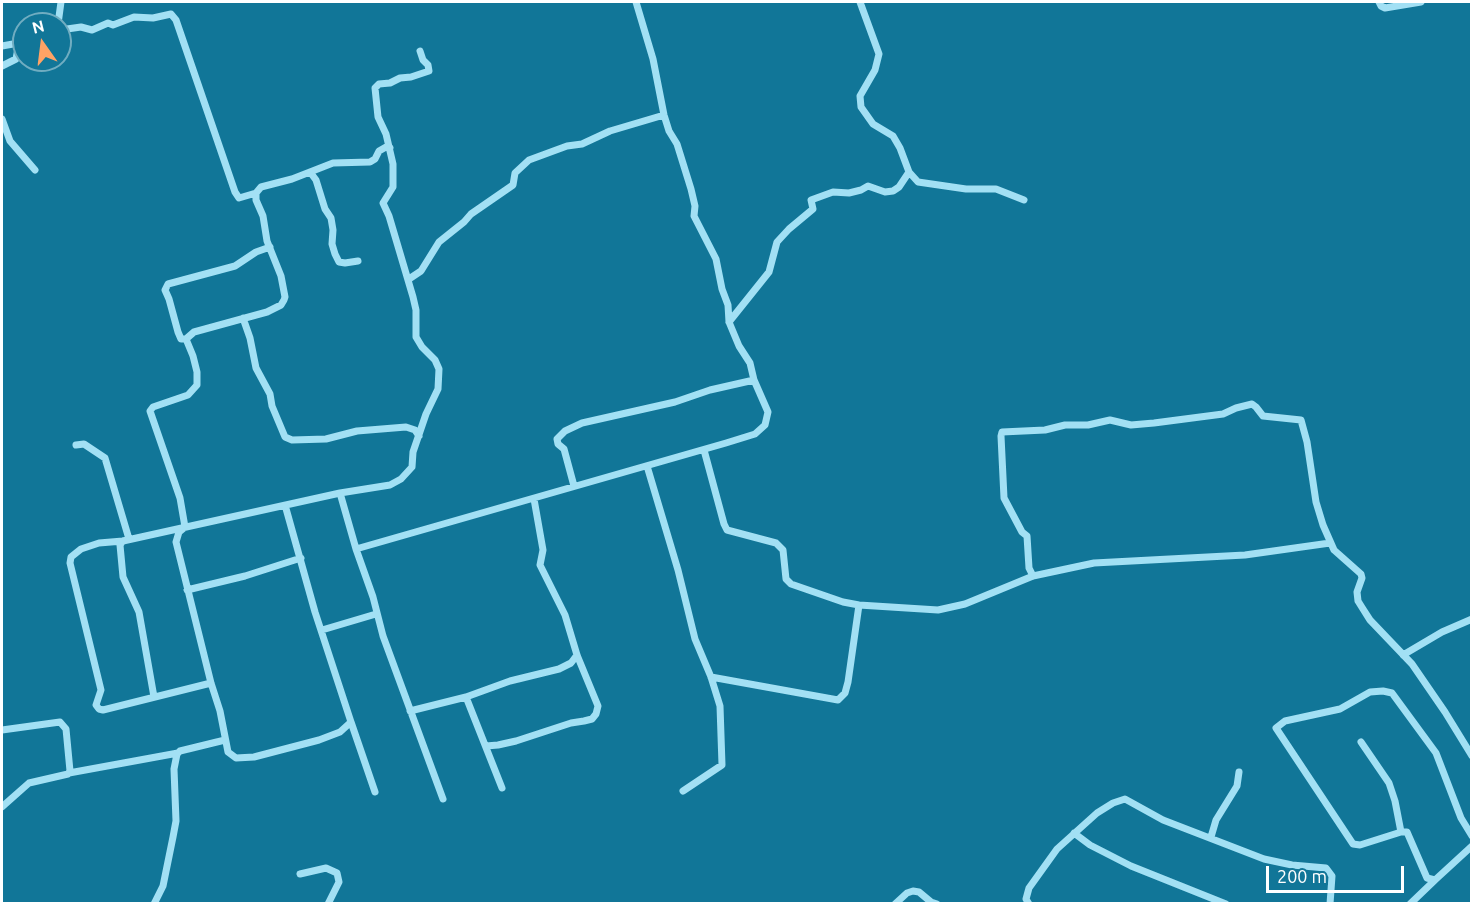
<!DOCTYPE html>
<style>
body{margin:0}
#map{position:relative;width:1473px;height:905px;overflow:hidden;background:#117698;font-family:Ubuntu,sans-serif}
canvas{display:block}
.frame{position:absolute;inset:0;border:3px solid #fff;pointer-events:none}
.north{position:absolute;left:12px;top:12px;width:60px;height:60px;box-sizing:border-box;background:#117698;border:2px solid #70adc1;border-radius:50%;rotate:346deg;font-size:16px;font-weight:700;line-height:24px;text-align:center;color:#fff}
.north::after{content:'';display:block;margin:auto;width:21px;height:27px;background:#ffa365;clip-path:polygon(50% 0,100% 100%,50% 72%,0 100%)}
.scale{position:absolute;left:1266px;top:866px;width:138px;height:27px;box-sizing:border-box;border:3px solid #fff;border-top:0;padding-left:8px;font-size:18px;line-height:21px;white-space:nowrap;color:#fff;-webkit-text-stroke:4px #117698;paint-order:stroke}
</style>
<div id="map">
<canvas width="1473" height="905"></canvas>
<div class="frame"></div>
<div class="north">N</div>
<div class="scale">200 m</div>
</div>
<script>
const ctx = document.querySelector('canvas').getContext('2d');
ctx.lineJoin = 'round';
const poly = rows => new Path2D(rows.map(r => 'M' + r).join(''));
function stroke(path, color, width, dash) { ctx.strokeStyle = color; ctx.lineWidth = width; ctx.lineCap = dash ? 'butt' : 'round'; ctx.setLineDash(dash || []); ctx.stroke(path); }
const minor = poly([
 [1379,2,1381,6,1385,8,1421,2],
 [58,24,61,2],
 [60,30,81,27,92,30,108,23,113,25,134,17,153,18,171,14,176,20,235,192,239,198,256,193],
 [2,46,24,42],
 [2,66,16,59,19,43],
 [2,119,10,141,35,170],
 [310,172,316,180,325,209,331,218,333,230,332,244,335,254,339,262,345,263,358,261],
 [909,172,918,182,966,189,996,189,1024,200],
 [270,247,256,252,235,266,168,284,165,290,169,299,178,332,181,339,186,339,193,356,197,372,197,385,188,395,153,407,150,411,180,498,185,527,179,532,176,542,211,683,220,711,228,752,236,758,254,757,319,740,340,732,351,722,315,612,285,505],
 [409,279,421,271,439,242,464,222,471,214,513,185,515,173,529,160,567,146,582,144,610,131,664,115],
 [243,318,250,338,256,368,270,394,272,406,285,437,292,440,326,439,357,431,406,427,415,430,419,436],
 [729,322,769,272,777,242,789,229,813,209,811,200,833,192,849,193,861,190,868,186,885,192,893,191,899,187,909,172,900,148,893,136,873,124,861,107,860,96,875,70,879,54,860,2],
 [186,339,194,332,267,312,281,305,284,300,285,297,281,276,267,241,263,216,256,200,256,193,261,187,292,179,333,163,370,162,375,159,379,151,386,147,390,148],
 [76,445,84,444,105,458,129,539],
 [704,450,724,524,727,530,776,543,783,550,786,579,791,584,843,602,859,605,938,610,965,604,1033,576,1094,563,1245,555,1330,543],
 [647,466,678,570,695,639,711,677,720,706,722,765,683,791],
 [574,486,564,449,558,444,557,439,565,431,582,423,675,402,710,390,754,380],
 [340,493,356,549,373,597,383,636,443,799],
 [123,541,120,545,123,577,139,612,154,697],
 [356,549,726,443,755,434,765,425,768,412,754,380,750,363,739,346,729,322,728,305,722,289,716,259,694,216,695,206,691,189,677,144,669,131,664,115,653,59,636,2],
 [1033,576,1029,568,1027,536,1022,532,1004,498,1001,436,1002,432,1045,430,1065,425,1088,425,1110,420,1131,425,1154,423,1223,414,1236,408,1252,404,1256,407,1263,416,1301,420,1307,442,1316,502,1323,525,1334,550,1361,574,1362,578,1357,592,1358,601,1363,609,1370,620,1412,664,1445,712,1472,756],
 [187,590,245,576,301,558],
 [322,630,376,614],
 [1403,655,1442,632,1472,619],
 [711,677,838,700,845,693,848,682,859,605],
 [211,683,103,710,99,709,96,705,101,690,70,563,71,557,81,549,99,543,123,541,340,493,390,485,401,479,412,467,413,452,426,414,438,389,439,369,435,360,422,347,416,337,416,310,413,297,389,216,383,203,393,187,393,164,386,134,378,117,375,88,379,84,390,83,400,78,411,77,429,71,428,65,423,60,420,51],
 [466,697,502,788],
 [410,711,466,697,510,681,559,669,571,663,577,655],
 [351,722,375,792],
 [2,730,60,722,66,729,70,771,68,774,29,783,2,807],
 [1361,742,1389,783,1395,801,1401,832,1407,832,1427,878,1435,880,1472,846],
 [486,746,498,745,516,741,571,723,584,721,592,719,596,714,598,706,577,655,565,615,540,565,543,550,534,499],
 [69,773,178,753],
 [1401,832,1360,845,1353,844,1276,728,1285,721,1340,709,1370,692,1383,691,1392,693,1436,753,1461,818,1472,836],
 [1074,833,1090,845,1131,866,1226,904],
 [1211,837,1216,820,1237,786,1239,772],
 [300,874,326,868,337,873,339,882,328,904],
 [154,904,163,886,173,837,176,821,174,769,177,754,180,751,225,740],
 [895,904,907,893,913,891,919,892,931,902,937,904],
 [1029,904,1026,899,1029,888,1057,849,1097,813,1113,803,1125,799,1163,820,1264,859,1292,865,1326,868,1332,876,1330,904],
 [1410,904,1435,880]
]);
stroke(minor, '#a2e0f4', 7);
</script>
